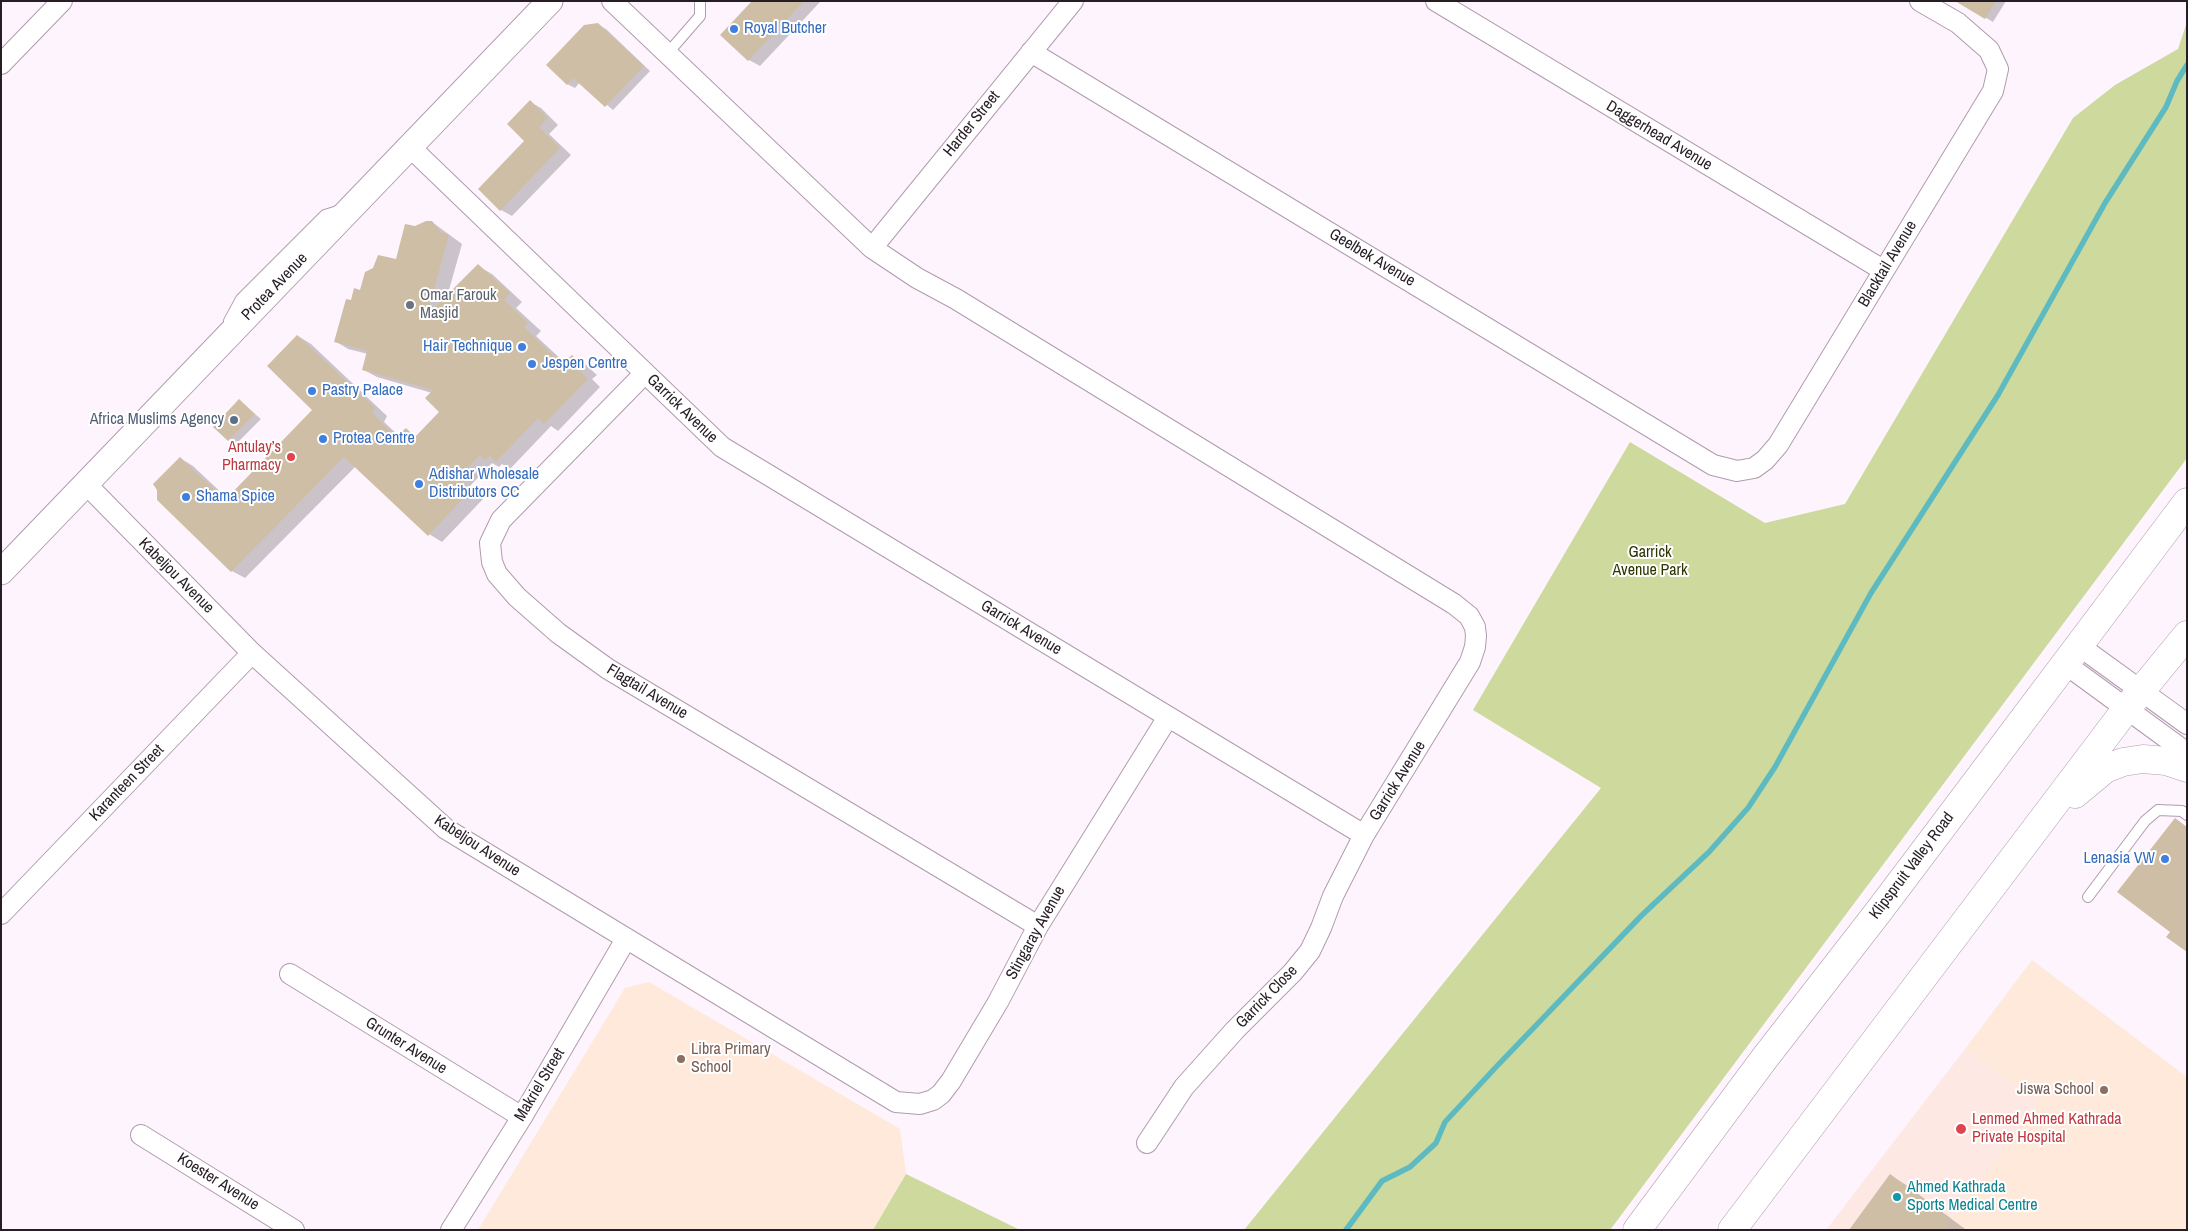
<!DOCTYPE html>
<meta charset="utf-8">
<style>
body{margin:0}
#map{position:relative;width:2188px;height:1231px;overflow:hidden;background:#fef4fd;font-family:"Archivo Narrow",sans-serif}
canvas{display:block}
.frame{position:absolute;inset:0;border:2px solid #261d25;pointer-events:none}
</style>
<div id="map">
<canvas width="2188" height="1231"></canvas>
<div class="frame"></div>
</div>
<script>
const ctx = document.querySelector('canvas').getContext('2d');
ctx.lineJoin = 'round';
function paint(path, color) { ctx.fillStyle = color; ctx.fill(path, 'evenodd'); }
const poly = rows => new Path2D(rows.map(r => 'M' + r).join(''));
function stroke(path, color, width, dash) { ctx.strokeStyle = color; ctx.lineWidth = width; ctx.lineCap = dash ? 'butt' : 'round'; ctx.setLineDash(dash || []); ctx.stroke(path); }
function drawText(font, color, halo, rows, align = 'center') {
  ctx.font = font + ' "Archivo Narrow",sans-serif'; ctx.lineWidth = 4; ctx.setLineDash([]); ctx.textBaseline = 'middle'; ctx.strokeStyle = halo; ctx.fillStyle = color; for (const [text, x, y, turn = 0] of rows) {
    ctx.save(); ctx.translate(x, y); ctx.rotate((+turn || 0) * Math.PI / 180); ctx.textAlign = isNaN(turn) ? turn : align; if (halo) ctx.strokeText(text, 0, 0); ctx.fillText(text, 0, 0); ctx.restore();
  }
}
const education = poly([
 [2032,960,2187,1077,2187,1230,1943,1230,2038,1102,1965,1049],
 [649,982,900,1129,906,1174,873,1230,478,1230,625,988]
]);
const medical = poly([
 [1965,1049,2038,1102,1943,1230,1826,1230]
]);
const green = poly([
 [2187,22,2187,458,1610,1230,1244,1230,1601,788,1473,710,1630,442,1765,523,1845,504,2073,118,2115,85,2178,49],
 [906,1174,1020,1230,873,1230]
]);
const shadow = poly([
 [753,1,821,1,760,66,749,60],
 [1958,1,2006,1,1993,22],
 [598,25,606,29,650,71,613,110,580,82,575,88,567,84],
 [530,102,541,108,558,125,549,134,571,155,512,216,501,210,479,189,526,141],
 [432,222,462,244,447,297,478,266,492,274,522,302,516,308,541,331,536,336,563,361,569,360,572,357,585,364,597,375,592,379,600,387,558,431,551,426,510,469,502,464,499,467,492,463,470,486,483,499,442,542,429,534,356,466,245,578,232,571,180,458,193,466,228,499,314,410,298,336,311,344,387,416,384,422,399,436,406,430,417,436,441,412,432,393,377,377,364,370,368,354,348,349,335,341,352,302,396,260,415,227],
 [239,401,261,419,236,444,215,427],
 [1891,1176,1906,1185,1965,1229,1851,1230]
]);
const stream = poly([
 [1346,1230,1382,1181,1410,1167,1436,1143,1445,1122,1497,1066,1641,916,1709,852,1748,808,1775,767,1871,593,1998,395,2105,203,2166,107,2177,81,2187,65]
]);
const building = poly([
 [752,1,804,1,748,61,720,35],
 [1955,1,1996,1,1985,19],
 [598,23,644,66,605,107,573,78,567,85,546,65,584,25],
 [530,100,548,118,539,127,560,148,500,211,478,189,524,141,507,124],
 [426,221,432,221,441,232,449,235,427,315,478,264,510,293,504,300,528,323,524,327,560,362,565,357,568,359,572,355,584,367,580,371,588,379,544,424,538,418,496,462,490,456,485,460,480,455,458,478,471,490,428,536,344,457,231,572,157,500,157,490,153,484,180,457,225,500,312,410,267,366,297,335,375,408,372,413,396,437,406,428,415,437,439,412,425,398,433,390,362,370,367,351,334,342,346,299,351,300,354,288,360,290,365,272,373,268,378,255,396,259,405,224,415,226],
 [239,399,255,414,228,441,213,427],
 [2175,818,2187,827,2187,952,2166,937,2170,932,2117,892],
 [1890,1174,1951,1219,1943,1230,1849,1230]
]);
const service = poly([
 [667,54,700,16,700,1],
 [229,321,241,299,325,215,341,210],
 [2088,897,2145,821,2158,810,2182,811,2187,815]
]);
const minor = poly([
 [1436,1,1883,270],
 [1031,52,1713,465,1737,471,1754,468,1765,460,1778,445,1993,91,1998,69,1989,50,1958,23,1920,1],
 [1,64,62,1],
 [409,146,722,447,1364,835,1470,662,1475,647,1476,636,1475,627,1469,616,1454,604,956,299,917,278,872,248,612,1],
 [872,248,1073,1],
 [645,373,501,520,490,543,492,562,497,574,517,597,558,633,608,669,1038,926],
 [86,484,252,653,446,829,896,1102,920,1104,933,1100,941,1094,951,1081,998,1002,1038,926,1168,717],
 [2078,645,2187,724],
 [2064,663,2187,753],
 [1,914,252,653],
 [290,974,522,1117],
 [141,1135,294,1230],
 [1147,1143,1184,1087,1235,1030,1293,972,1310,951,1321,928,1333,896,1364,835],
 [451,1230,522,1117,626,939]
]);
const tertiary = poly([
 [1,572,550,1]
]);
const secondary = poly([
 [2075,794,2105,769,2123,762,2143,759,2166,761,2187,768],
 [1637,1230,1764,1059,1879,911,2187,502],
 [1732,1230,2127,708,2187,635]
]);
const markers = [
 [734,29,5,"#3f7fe0"],
 [410,305,5,"#6b7280"],
 [522,347,5,"#3f7fe0"],
 [532,364,5,"#3f7fe0"],
 [312,391,5,"#3f7fe0"],
 [234,420,5,"#5c6f8a"],
 [323,439,5,"#3f7fe0"],
 [291,457,5,"#e0444e"],
 [419,484,5,"#3f7fe0"],
 [186,497,5,"#3f7fe0"],
 [2165,859,5,"#3f7fe0"],
 [681,1059,5,"#8d6e63"],
 [2104,1090,5,"#8d6e63"],
 [1961,1129,6,"#e0444e"],
 [1897,1197,5,"#0f9aa8"]
];
const shopNames = [
 ["Royal Butcher",744,29],
 ["Hair Technique",512,347,"right"],
 ["Jespen Centre",542,364],
 ["Pastry Palace",322,391],
 ["Protea Centre",333,439],
 ["Adishar Wholesale",429,475],
 ["Distributors CC",429,493],
 ["Shama Spice",196,497],
 ["Lenasia VW",2155,859,"right"]
];
const streetNames = [
 ["Harder Street",972,124,-51],
 ["Daggerhead Avenue",1659,136,31],
 ["Geelbek Avenue",1372,258,31],
 ["Blacktail Avenue",1888,264,-59],
 ["Protea Avenue",275,287,-46],
 ["Garrick Avenue",682,409,44],
 ["Kabeljou Avenue",176,576,45],
 ["Garrick Avenue",1021,628,31],
 ["Flagtail Avenue",647,692,31],
 ["Garrick Avenue",1398,781,-58],
 ["Karanteen Street",127,783,-46],
 ["Kabeljou Avenue",477,846,33],
 ["Klipspruit Valley Road",1912,866,-53],
 ["Stingaray Avenue",1036,933,-61],
 ["Garrick Close",1267,997,-46],
 ["Grunter Avenue",406,1046,32],
 ["Makriel Street",540,1085,-59],
 ["Koester Avenue",218,1182,32]
];
const worshipNames = [
 ["Omar Farouk",420,296],
 ["Masjid",420,314]
];
const serviceNames = [
 ["Africa Muslims Agency",224,420]
];
const healthNames = [
 ["Antulay’s",281,448],
 ["Pharmacy",281,466],
 ["Lenmed Ahmed Kathrada",1972,1120,"left"],
 ["Private Hospital",1972,1138,"left"]
];
const parkNames = [
 ["Garrick",1650,553],
 ["Avenue Park",1650,571]
];
const educationNames = [
 ["Libra Primary",691,1050],
 ["School",691,1068],
 ["Jiswa School",2094,1090,"right"]
];
const cultureNames = [
 ["Ahmed Kathrada",1907,1188],
 ["Sports Medical Centre",1907,1206]
];
paint(education, '#fee9db');
paint(medical, '#fde8e4');
paint(green, '#cdd99d');
paint(shadow, '#0003');
stroke(stream, '#5cbac0', 5.5);
paint(building, '#cebea5');
stroke(service, '#b19baf', 12);
stroke(minor, '#b19baf', 22);
stroke(tertiary, '#b19baf', 27);
stroke(secondary, '#b19baf', 29);
stroke(service, '#fff', 10);
stroke(minor, '#fff', 20);
stroke(tertiary, '#fff', 25);
stroke(secondary, '#fff', 28);
for (const [x, y, r, color] of markers) { const dot = new Path2D(); dot.arc(x, y, r, 0, 2 * Math.PI); ctx.fillStyle = color; ctx.fill(dot); stroke(dot, '#fff', 2); }
drawText('16px', '#366cbe', '#fff', shopNames, 'left');
drawText('16px', '#261d25', '#fff', streetNames);
drawText('16px', '#5b616d', '#fff', worshipNames, 'left');
drawText('16px', '#4e5e75', '#fff', serviceNames, 'right');
drawText('16px', '#be3a42', '#fff', healthNames, 'right');
drawText('16px', '#2e3400', '#fff', parkNames);
drawText('16px', '#785e54', '#fff', educationNames, 'left');
drawText('16px', '#0d838f', '#fff', cultureNames, 'left');
</script>
